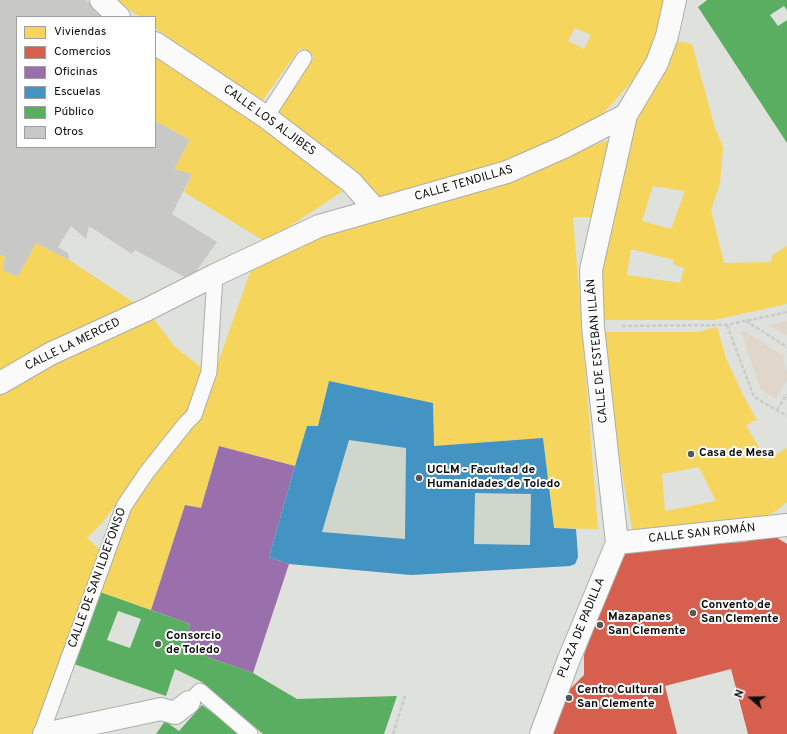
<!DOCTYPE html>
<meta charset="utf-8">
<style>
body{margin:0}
#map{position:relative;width:787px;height:734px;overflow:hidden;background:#dee1dc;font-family:Overpass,sans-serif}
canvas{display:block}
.legend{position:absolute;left:16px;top:16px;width:140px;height:132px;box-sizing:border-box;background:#fff;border:1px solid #9e9f9e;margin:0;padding:5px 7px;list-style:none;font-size:12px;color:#0d0f0d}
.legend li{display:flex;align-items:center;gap:8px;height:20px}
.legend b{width:20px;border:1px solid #9e9f9e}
.north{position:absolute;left:731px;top:678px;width:40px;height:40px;-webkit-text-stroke:3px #fff;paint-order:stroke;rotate:290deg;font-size:11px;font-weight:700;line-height:16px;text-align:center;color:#0d0f0d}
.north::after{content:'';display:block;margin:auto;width:14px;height:18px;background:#0d0f0d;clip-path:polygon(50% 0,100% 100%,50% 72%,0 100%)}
</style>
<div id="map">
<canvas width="787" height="734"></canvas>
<ul class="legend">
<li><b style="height:11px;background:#f6d55c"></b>Viviendas</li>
<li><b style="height:11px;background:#d6604d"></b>Comercios</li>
<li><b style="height:11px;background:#9970ab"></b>Oficinas</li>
<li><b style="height:11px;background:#4393c3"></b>Escuelas</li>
<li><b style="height:11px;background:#5aae61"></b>Público</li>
<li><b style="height:11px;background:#c8c9c6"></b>Otros</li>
</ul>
<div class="north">N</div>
</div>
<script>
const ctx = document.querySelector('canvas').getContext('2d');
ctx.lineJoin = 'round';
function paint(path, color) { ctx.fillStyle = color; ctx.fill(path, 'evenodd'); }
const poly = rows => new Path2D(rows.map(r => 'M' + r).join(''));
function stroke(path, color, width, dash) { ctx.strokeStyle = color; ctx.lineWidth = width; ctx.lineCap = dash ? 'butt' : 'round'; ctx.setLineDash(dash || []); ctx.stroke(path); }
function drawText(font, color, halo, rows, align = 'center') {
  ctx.font = font + ' Overpass,sans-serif'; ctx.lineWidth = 4; ctx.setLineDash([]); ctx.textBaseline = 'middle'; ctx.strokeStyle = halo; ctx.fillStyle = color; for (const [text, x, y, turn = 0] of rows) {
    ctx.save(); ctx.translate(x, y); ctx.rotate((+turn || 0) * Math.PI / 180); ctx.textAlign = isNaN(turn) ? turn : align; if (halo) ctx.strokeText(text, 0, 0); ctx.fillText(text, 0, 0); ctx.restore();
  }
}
const built = poly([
 [329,381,549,489,554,528,576,529,578,557,575,564,570,566,411,575,289,564]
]);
const green = poly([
 [787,321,787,336,769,325],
 [744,331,784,356,783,360,787,372,787,380,775,399,761,390,741,332]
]);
const homes = poly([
 [116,0,665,0,660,21,645,67,597,120,508,165,375,200,270,118,314,57,300,48,260,104,155,28,155,17,140,17],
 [575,28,591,35,584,49,568,41],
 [671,40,692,44,715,128,723,147,720,183,711,210,724,263,772,262,771,256,787,246,787,304,714,320,604,320,599,280,624,154,645,98],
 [653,186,685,191,671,229,642,221],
 [631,249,674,260,673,264,684,268,680,283,627,275],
 [155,55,310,159,346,189,266,242,184,192,192,174,174,169,190,140,155,121],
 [609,140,591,217,573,217,598,529,554,528,543,438,434,446,433,403,329,381,318,426,307,426,295,466,219,446,201,508,185,505,151,610,100,592,121,528,146,481,183,433,195,427,252,267,321,233,509,176],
 [36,243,69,260,136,304,0,378,0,255,5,255,3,271,18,276],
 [153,318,175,347,202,368,188,413,148,461,102,523,87,538,100,550,34,734,0,734,0,388],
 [717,327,726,358,743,395,757,420,746,425,766,460,787,448,787,502,776,511,756,521,633,534,610,406,601,332,697,332],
 [699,467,716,501,665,511,662,474]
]);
const shops = poly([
 [774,536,787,544,787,734,748,734,731,669,665,686,677,734,551,734,566,693,584,675,584,655,615,572,628,550,744,542]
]);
const offices = poly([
 [219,446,295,466,269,557,289,564,253,673,182,648,190,624,151,610,185,505,201,508]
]);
const schools = poly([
 [329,381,433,403,434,446,543,438,554,528,576,529,578,557,575,564,570,566,411,575,289,564,269,557,295,466,307,426,318,426],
 [349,440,406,448,405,539,322,532],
 [475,493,531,494,530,545,474,544]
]);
const public = poly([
 [707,0,787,0,787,10,784,6,770,15,778,26,787,20,787,143,698,7],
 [100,592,190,624,182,648,253,673,297,699,397,696,384,734,263,734,202,682,175,669,166,696,74,664],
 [118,611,141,619,130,648,107,640],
 [202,705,241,734,156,734,165,721,179,731]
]);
const building = poly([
 [0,0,85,0,113,17,17,17,17,147,155,147,155,121,190,140,174,169,192,174,172,214,217,242,190,280,135,250,132,254,89,226,86,239,71,226,58,247,68,253,69,260,36,243,18,276,3,271,5,255,0,255]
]);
const path = poly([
 [746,321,787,347],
 [727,325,754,397,787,416],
 [622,326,727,325,787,312],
 [777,410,787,394],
 [393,734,405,696]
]);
const lane = poly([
 [266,117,304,58],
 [189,702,200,691,250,734],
 [41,734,124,506,147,472,186,423,194,415,209,372,215,275]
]);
const street = poly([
 [101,0,119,17],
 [155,43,266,117,351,182,375,209],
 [0,383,50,354,148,309,215,275,319,226,507,172,564,147,626,115,657,63,667,36,675,0],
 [617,543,787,525],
 [44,734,161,709,175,713,189,702],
 [541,734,569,659,617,543,593,327,591,270,626,115]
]);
const markers = [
 [691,454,4,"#565855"],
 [419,478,4,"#565855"],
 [693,613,4,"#565855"],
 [600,625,4,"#565855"],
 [158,644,4,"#565855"],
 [569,698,4,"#565855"]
];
const streetNames = [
 ["CALLE LOS ALJIBES",269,121,36],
 ["CALLE TENDILLAS",464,184,-16],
 ["CALLE LA MERCED",73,345,-26],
 ["CALLE DE ESTEBAN ILLÁN",598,351,-95],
 ["CALLE SAN ROMÁN",702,534,-6],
 ["CALLE DE SAN ILDEFONSO",98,578,-70],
 ["PLAZA DE PADILLA",582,628,-68]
];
const poiNames = [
 ["Casa de Mesa",699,454],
 ["UCLM - Facultad de",427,471],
 ["Humanidades de Toledo",427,485],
 ["Convento de",701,606],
 ["San Clemente",701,620],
 ["Mazapanes",608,618],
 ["San Clemente",608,632],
 ["Consorcio",166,637],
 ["de Toledo",166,651],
 ["Centro Cultural",577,691],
 ["San Clemente",577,705]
];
paint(built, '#cfd6cc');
paint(green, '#e0d7ca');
paint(homes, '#f6d55c');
paint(shops, '#d6604d');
paint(offices, '#9970ab');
paint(schools, '#4393c3');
paint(public, '#5aae61');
paint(building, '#c8c9c6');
stroke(lane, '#abaeaa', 17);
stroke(street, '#abaeaa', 24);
stroke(path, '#caccca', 2.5, [4, 2]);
stroke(lane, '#fafafa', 15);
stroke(street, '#fafafa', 22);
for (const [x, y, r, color] of markers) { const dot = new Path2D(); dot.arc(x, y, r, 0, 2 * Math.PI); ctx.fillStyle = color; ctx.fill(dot); stroke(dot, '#fff', 1.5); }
drawText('12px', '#0d0f0d', '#fff', streetNames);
drawText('bold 12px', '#0d0f0d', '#fff', poiNames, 'left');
</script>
